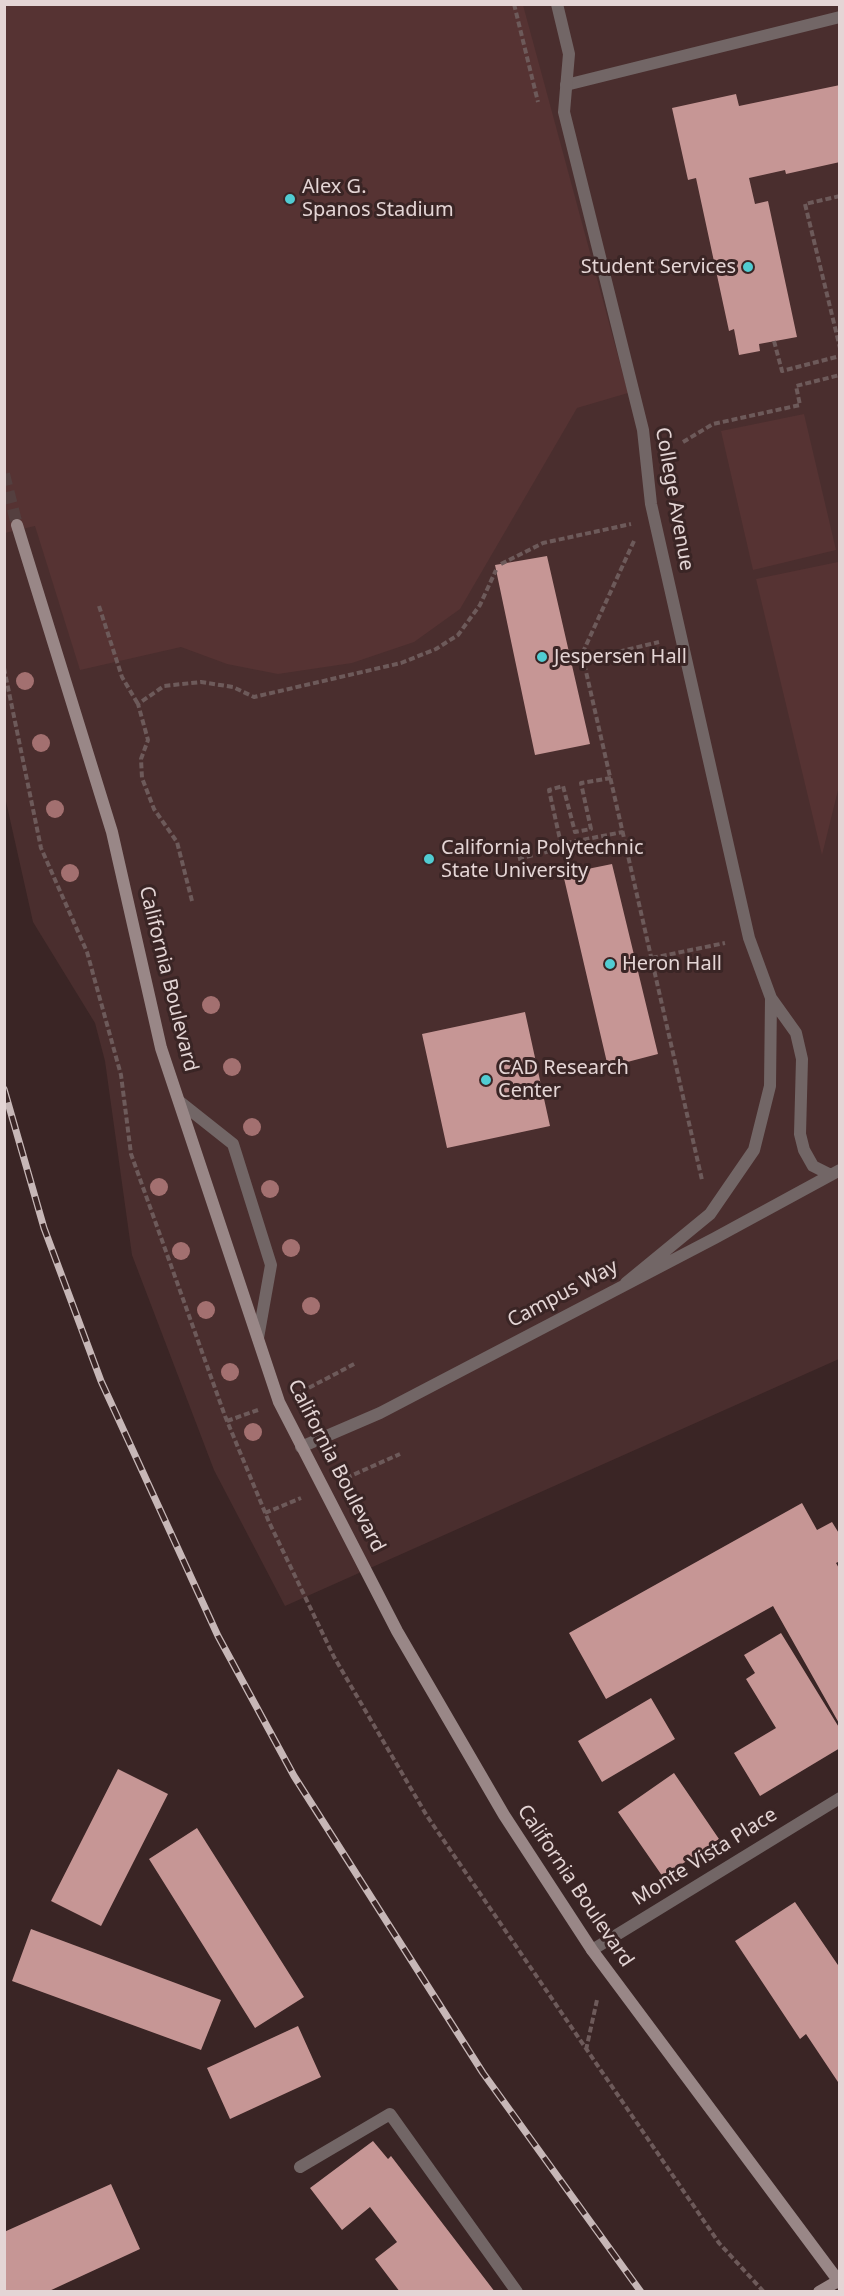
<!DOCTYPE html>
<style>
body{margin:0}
#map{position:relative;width:844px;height:2296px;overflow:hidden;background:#3a2525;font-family:"Noto Sans",sans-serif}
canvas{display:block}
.frame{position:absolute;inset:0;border:6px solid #e4d5d5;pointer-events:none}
</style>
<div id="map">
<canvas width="844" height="2296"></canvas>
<div class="frame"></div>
</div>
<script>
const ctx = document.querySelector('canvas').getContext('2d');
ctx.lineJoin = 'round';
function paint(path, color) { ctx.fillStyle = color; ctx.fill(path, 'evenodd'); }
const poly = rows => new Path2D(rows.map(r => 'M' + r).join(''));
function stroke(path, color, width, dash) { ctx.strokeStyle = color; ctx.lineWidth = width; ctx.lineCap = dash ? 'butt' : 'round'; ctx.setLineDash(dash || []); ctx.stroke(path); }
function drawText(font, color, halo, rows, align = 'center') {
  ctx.font = font + ' "Noto Sans",sans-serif'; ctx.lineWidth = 6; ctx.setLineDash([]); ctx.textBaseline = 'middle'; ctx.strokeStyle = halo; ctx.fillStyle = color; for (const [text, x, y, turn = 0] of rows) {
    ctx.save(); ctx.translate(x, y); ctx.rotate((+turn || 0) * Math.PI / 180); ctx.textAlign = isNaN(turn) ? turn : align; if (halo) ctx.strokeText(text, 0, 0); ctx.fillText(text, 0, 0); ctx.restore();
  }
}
const built = poly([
 [4,5,839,5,839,1359,285,1606,214,1470,132,1255,105,1061,95,1023,33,922,5,797]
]);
const green = poly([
 [5,5,523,5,628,393,577,408,460,609,414,642,352,663,278,674,227,664,181,647,80,670,35,526,5,533],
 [804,414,836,550,753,570,721,431],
 [838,562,840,782,822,855,756,579]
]);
const building = poly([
 [840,85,840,162,786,174,785,170,749,178,755,204,768,201,797,337,759,344,760,351,739,355,734,329,729,331,696,178,688,180,672,108,736,94,739,106],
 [547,556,590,744,535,755,495,565],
 [612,864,658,1054,608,1067,563,874],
 [525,1012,550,1126,447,1148,422,1034],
 [802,1503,817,1530,832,1522,840,1535,840,1561,836,1563,840,1570,840,1725,773,1606,606,1699,569,1633],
 [781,1633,840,1729,840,1748,760,1796,734,1753,776,1728,746,1679,755,1673,744,1655],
 [651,1698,675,1739,602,1782,578,1741],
 [118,1769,168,1794,101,1926,51,1901],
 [674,1773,719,1839,663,1877,618,1812],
 [197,1828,304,1997,255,2028,149,1859],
 [795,1902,840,1968,840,2085,806,2034,800,2039,735,1941],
 [31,1929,221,2000,201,2050,12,1981],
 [298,2026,321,2077,230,2119,207,2068],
 [373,2141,388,2159,391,2156,495,2292,400,2292,375,2259,397,2242,370,2207,342,2230,310,2188],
 [111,2184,140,2249,47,2292,4,2292,4,2232]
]);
const secondaryTunnel = poly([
 [4,474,17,525]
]);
const path = poly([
 [514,4,538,102],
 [840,196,805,204,840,348],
 [774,341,782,371,840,356],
 [683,442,713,424,800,405,796,386,840,375],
 [634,541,582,654,702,1180],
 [501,564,543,543,631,524],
 [99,606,122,677,138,704],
 [584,660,659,642],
 [4,668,41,848,87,952,121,1075,131,1154,225,1416,269,1522,334,1657,427,1816,719,2243,764,2292],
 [611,778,581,783,591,829,575,832,563,786,549,790,561,844,623,832],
 [518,859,562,848,561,844],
 [192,901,177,842,154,809,142,778,141,759,148,740,138,704,164,686,201,682,233,687,254,697,401,663,436,649,458,635,480,605,496,570],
 [652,958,725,943],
 [301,1392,356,1363],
 [227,1421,258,1410],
 [346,1478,400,1454],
 [265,1513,301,1498],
 [586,2050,597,2000]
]);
const lane = poly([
 [566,85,840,17],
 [180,1102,233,1144,271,1265,258,1338],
 [300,2167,390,2114,517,2292]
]);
const street = poly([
 [557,4,569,54,564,112,643,430,651,504,749,938,771,998,770,1086,754,1150,710,1214,626,1283],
 [771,998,796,1033,802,1059,800,1134,804,1150,813,1166,831,1175],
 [301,1447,380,1413,715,1238,840,1170],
 [592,1950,840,1798]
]);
const secondary = poly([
 [17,525,112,832,161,1048,279,1402,397,1631,504,1815,592,1950,840,2283],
 [819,2292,838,2281]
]);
const rail = poly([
 [4,1089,44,1228,101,1381,218,1636,294,1776,483,2073,641,2292]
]);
const trees = [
 [25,681],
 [41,743],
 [55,809],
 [70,873],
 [211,1005],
 [232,1067],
 [252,1127],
 [159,1187],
 [270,1189],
 [291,1248],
 [181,1251],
 [311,1306],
 [206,1310],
 [230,1372],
 [253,1432]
];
const markers = [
 [290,199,6,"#51ccd2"],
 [748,267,6,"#51ccd2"],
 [542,657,6,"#51ccd2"],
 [429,859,6,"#51ccd2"],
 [610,964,6,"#51ccd2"],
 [486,1080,6,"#51ccd2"]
];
const poiNames = [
 ["Alex G.",302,187],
 ["Spanos Stadium",302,210],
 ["Student Services",736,267,"right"],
 ["Jespersen Hall",554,657],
 ["California Polytechnic",441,848],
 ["State University",441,871],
 ["Heron Hall",622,964],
 ["CAD Research",498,1068],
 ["Center",498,1091]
];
const streetNames = [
 ["College Avenue",674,499,80],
 ["California Boulevard",168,979,76],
 ["Campus Way",563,1294,-28],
 ["California Boulevard",336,1466,63],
 ["Monte Vista Place",705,1857,-32],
 ["California Boulevard",575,1886,56]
];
paint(built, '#4a2e2e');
paint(green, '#563333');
paint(building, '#c69695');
stroke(secondaryTunnel, '#543f3f', 12, [12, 6]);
stroke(path, '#6d5a5a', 4, [6, 3]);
stroke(lane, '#726666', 12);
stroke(street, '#726666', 12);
stroke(secondary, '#998787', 12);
stroke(rail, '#c7b7b7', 7);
stroke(rail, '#3a2525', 4.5, [14]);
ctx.fillStyle = '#a37070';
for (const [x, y] of trees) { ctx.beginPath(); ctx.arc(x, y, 9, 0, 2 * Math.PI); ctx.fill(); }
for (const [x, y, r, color] of markers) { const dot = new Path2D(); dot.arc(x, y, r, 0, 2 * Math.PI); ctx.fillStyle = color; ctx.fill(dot); stroke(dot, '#3a2525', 2); }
drawText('20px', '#e4d5d5', '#3a2525', poiNames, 'left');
drawText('20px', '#e4d5d5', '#3a2525', streetNames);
</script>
